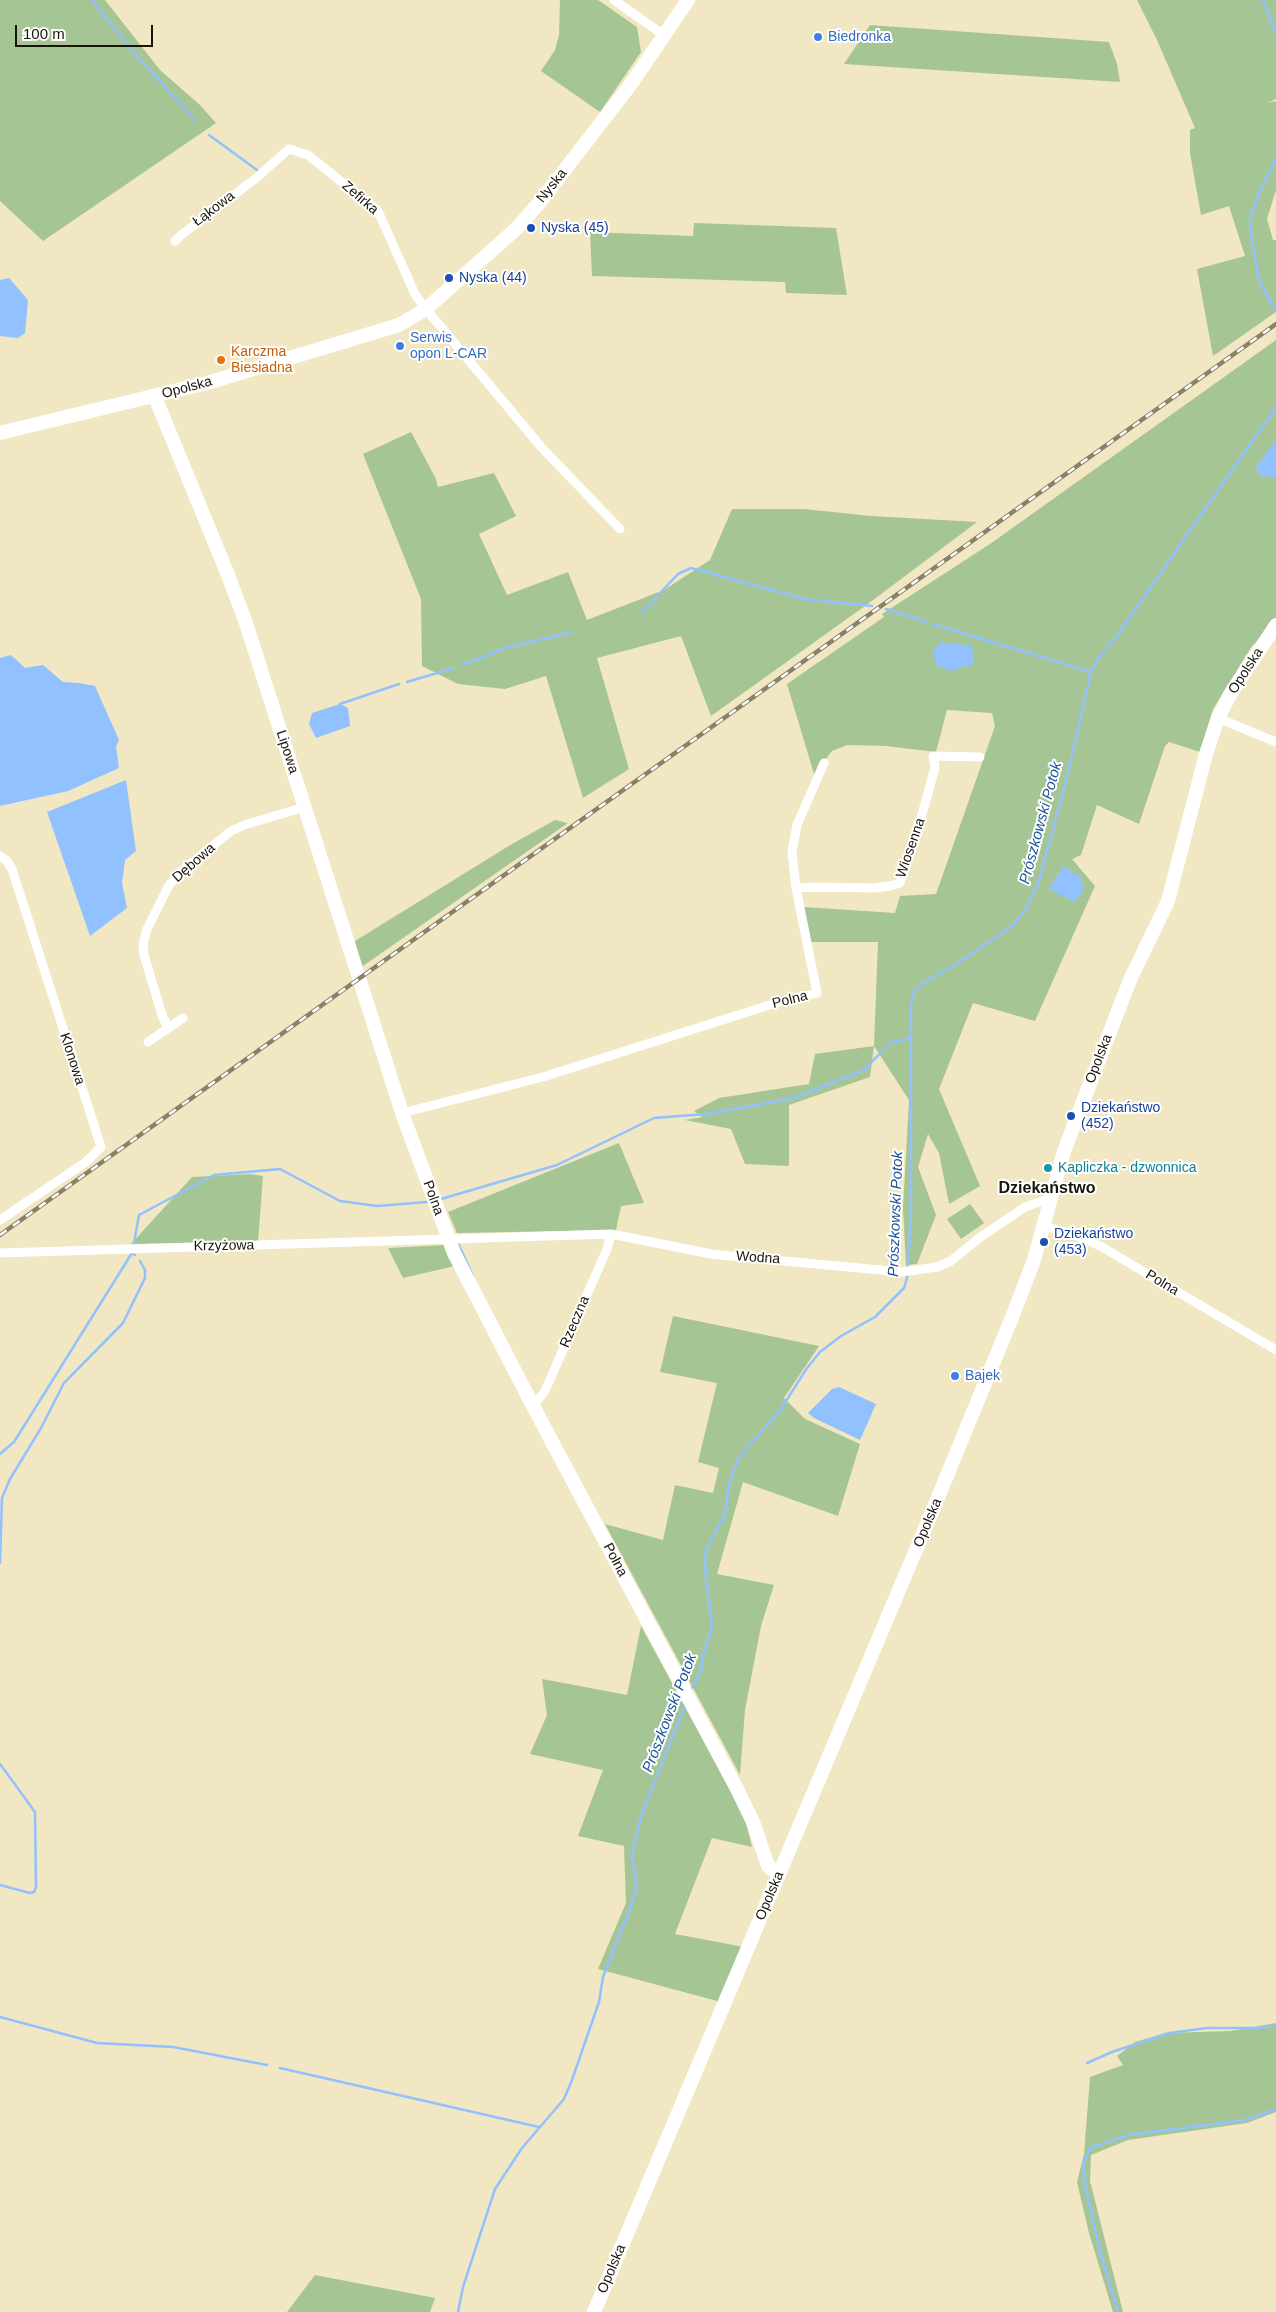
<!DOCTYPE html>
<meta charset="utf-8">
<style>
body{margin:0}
#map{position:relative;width:1276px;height:2312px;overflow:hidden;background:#f1e7c2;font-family:Arial,sans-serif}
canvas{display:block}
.scale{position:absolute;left:15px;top:25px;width:138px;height:22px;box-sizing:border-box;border:2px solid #181407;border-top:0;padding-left:6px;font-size:15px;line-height:18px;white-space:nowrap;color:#181407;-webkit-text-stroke:4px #fff;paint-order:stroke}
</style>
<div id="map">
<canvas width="1276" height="2312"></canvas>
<div class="scale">100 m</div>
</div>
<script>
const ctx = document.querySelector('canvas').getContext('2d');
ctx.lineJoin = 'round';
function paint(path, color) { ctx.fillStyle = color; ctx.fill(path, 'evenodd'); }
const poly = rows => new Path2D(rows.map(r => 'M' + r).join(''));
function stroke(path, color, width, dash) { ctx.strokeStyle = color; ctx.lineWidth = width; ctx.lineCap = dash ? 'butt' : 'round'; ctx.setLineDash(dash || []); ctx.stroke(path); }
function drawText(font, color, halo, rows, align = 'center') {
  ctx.font = font + ' Arial,sans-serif'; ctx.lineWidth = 4; ctx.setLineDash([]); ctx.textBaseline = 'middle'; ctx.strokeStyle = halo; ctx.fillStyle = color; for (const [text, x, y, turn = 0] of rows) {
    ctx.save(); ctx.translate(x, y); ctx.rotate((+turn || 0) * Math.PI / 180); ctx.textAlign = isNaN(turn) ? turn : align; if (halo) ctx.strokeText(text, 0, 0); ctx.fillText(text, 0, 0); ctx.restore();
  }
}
const green = poly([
 [0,0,105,0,160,70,200,105,216,123,43,241,0,201],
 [560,0,598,0,637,27,641,52,600,112,541,71,555,50,559,35],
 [1137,0,1276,0,1276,99,1267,103,1276,101,1276,190,1267,219,1273,240,1276,240,1276,312,1213,356,1197,269,1245,256,1229,206,1201,215,1190,153,1190,130,1195,128,1157,40],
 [870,25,1109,42,1117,64,1120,82,844,64],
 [694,223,836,228,847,295,786,293,785,282,592,276,590,232,693,236],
 [1276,340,1276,623,1252,646,1213,709,1200,752,1169,742,1165,746,1139,824,1097,805,1081,855,1072,859,1095,886,1035,1021,973,1003,939,1089,980,1186,949,1204,939,1153,928,1134,918,1167,936,1215,917,1264,906,1265,903,1208,909,1100,874,1046,870,1077,789,1105,789,1166,745,1164,731,1129,685,1120,702,1117,694,1111,719,1098,809,1084,815,1054,874,1046,878,942,811,942,803,907,895,913,900,896,936,894,995,726,992,713,947,710,936,752,886,746,847,745,832,751,814,774,787,684,884,617,882,614,990,544],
 [411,432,436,479,438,487,494,473,516,516,479,534,507,595,568,572,587,620,664,590,710,560,732,509,804,509,871,516,977,522,865,606,711,716,681,636,597,658,629,769,583,798,546,676,505,689,458,684,422,666,421,599,363,454],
 [555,820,568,823,360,968,355,941,512,844],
 [619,1143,644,1203,621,1206,616,1230,457,1233,448,1212],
 [250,1174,263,1176,258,1242,131,1244,192,1177],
 [970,1204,984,1223,961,1239,947,1219],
 [445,1245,455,1266,403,1278,388,1248],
 [673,1316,819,1346,784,1398,805,1419,860,1444,838,1516,743,1482,717,1574,774,1585,761,1626,745,1710,740,1775,605,1524,663,1540,675,1485,713,1493,719,1468,698,1462,717,1383,660,1372],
 [641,1626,744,1815,752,1847,712,1838,675,1934,744,1947,721,2002,598,1969,626,1903,624,1846,578,1836,603,1770,530,1754,547,1715,542,1679,627,1695],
 [1276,2023,1276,2112,1247,2123,1128,2140,1091,2155,1090,2181,1123,2312,1113,2312,1089,2233,1077,2182,1084,2154,1090,2077,1123,2065,1117,2056,1135,2042,1166,2033,1231,2031],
 [315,2275,435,2298,430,2312,287,2312]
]);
const water = poly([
 [9,278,28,300,25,333,18,338,0,336,0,280],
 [1276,440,1276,477,1259,476,1256,467],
 [940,642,972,646,974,664,951,671,937,666,933,653],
 [11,655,25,668,43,665,63,682,79,683,95,686,119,740,116,747,119,768,68,791,0,806,0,658],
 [340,704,348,708,350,726,316,738,309,724,312,713],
 [126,780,136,851,125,860,122,883,127,908,90,936,47,812],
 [1063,866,1082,878,1081,884,1085,887,1075,902,1049,889],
 [839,1387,876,1404,860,1440,814,1418,808,1413,832,1389]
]);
const stream = poly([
 [92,0,137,56,195,120],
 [1263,0,1276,33],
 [209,135,257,170],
 [1276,158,1260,191,1251,216,1250,227,1259,281,1276,310],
 [886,609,927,622],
 [642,612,678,574,691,568,805,599,872,606],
 [933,624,1091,672],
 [463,665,505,648,573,632],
 [407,682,454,668],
 [340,704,399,684],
 [441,1199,557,1165,654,1118,706,1114,794,1098,864,1070,890,1043,911,1038],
 [457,1241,473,1276],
 [134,1243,139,1215,214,1175,280,1169,340,1201,377,1206,427,1202],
 [0,1454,14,1442,132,1253,135,1255],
 [0,1563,2,1498,10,1479,41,1428,64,1383,123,1323,145,1278,145,1270,140,1261],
 [690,1691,701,1671,703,1655,712,1627,705,1567,706,1550,725,1514,729,1484,739,1457,779,1412,807,1368,820,1352,841,1336,875,1317,904,1288,907,1278,911,1215,911,1004,914,993,921,984,958,963,999,935,1013,925,1024,912,1038,884,1066,782,1091,672,1099,657,1114,640,1276,407],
 [0,1764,35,1812,36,1887,34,1892,30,1893,0,1885],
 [0,2017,97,2043,173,2047,267,2065],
 [1087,2063,1112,2052,1169,2033,1207,2028,1258,2028,1276,2026],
 [280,2068,539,2127],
 [458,2312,463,2287,495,2189,522,2148,564,2099,572,2080,599,2002,603,1977,631,1906,637,1886,632,1856,641,1816,686,1703],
 [1118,2312,1100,2251,1086,2189,1083,2165,1090,2148,1129,2135,1245,2120,1276,2109]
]);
const street = poly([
 [614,0,665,36],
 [175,241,181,235,255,179,289,149,308,155,378,211,415,294,426,309,542,448,620,529],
 [1218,718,1276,742],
 [0,856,7,861,12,869,101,1147,86,1162,0,1220],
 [796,888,811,887,874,888,890,886,900,883,925,804,935,767,933,756,980,757],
 [168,1028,162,1015,144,955,143,945,147,929,168,887,176,876,231,831,244,825,305,807],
 [148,1042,183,1018],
 [402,1113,543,1077,776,1003,817,993,796,888,792,852,797,825,824,763],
 [1044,1226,1081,1237,1102,1247,1276,1350],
 [0,1253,611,1234,711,1254,901,1272,937,1267,951,1261,979,1238,1025,1207,1049,1199],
 [533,1406,545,1391,607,1249,611,1234]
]);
const secondary = poly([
 [155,397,228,575,246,623,402,1113,454,1253,533,1406,737,1789,753,1822,768,1866,779,1875],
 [0,433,207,383,399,325,426,309,516,229,540,202,631,84,688,0],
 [594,2312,932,1512,1013,1315,1034,1260,1064,1151,1130,980,1168,901,1206,754,1218,718,1231,693,1276,625]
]);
const rail = poly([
 [0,1235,1276,324]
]);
const markers = [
 [818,37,5,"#3f7fe0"],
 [531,228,5,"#1a4fb4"],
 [449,278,5,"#1a4fb4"],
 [400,346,5,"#3f7fe0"],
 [221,360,5,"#e8710a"],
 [1071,1116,5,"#1a4fb4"],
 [1048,1168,5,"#0f9aa8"],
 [1044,1242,5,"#1a4fb4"],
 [955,1376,5,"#3f7fe0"]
];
const shopNames = [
 ["Biedronka",828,37],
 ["Serwis",410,338],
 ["opon L-CAR",410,354],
 ["Bajek",965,1376]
];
const streetNames = [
 ["Nyska",552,186,-51],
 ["Zefirka",360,198,41],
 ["Łąkowa",214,209,-37],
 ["Opolska",187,388,-15],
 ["Opolska",1246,671,-57],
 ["Lipowa",287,752,72],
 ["Wiosenna",911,848,-71],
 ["Dębowa",194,863,-41],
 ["Polna",790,1000,-14],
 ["Klonowa",72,1059,72],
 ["Opolska",1099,1059,-69],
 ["Polna",433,1198,70],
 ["Krzyżowa",224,1246,-1],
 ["Wodna",758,1258,4],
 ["Polna",1162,1283,31],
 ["Rzeczna",575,1322,-67],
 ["Opolska",928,1523,-67],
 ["Polna",615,1560,62],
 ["Opolska",770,1896,-67],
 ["Opolska",612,2269,-67]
];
const transitNames = [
 ["Nyska (45)",541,228],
 ["Nyska (44)",459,278],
 ["Dziekaństwo",1081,1108],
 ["(452)",1081,1124],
 ["Dziekaństwo",1054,1234],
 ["(453)",1054,1250]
];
const foodNames = [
 ["Karczma",231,352],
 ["Biesiadna",231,368]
];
const cultureNames = [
 ["Kapliczka - dzwonnica",1058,1168]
];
const waterNames = [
 ["Prószkowski Potok",1041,823,-75],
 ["Prószkowski Potok",896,1214,-88],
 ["Prószkowski Potok",670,1713,-69]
];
const quarterNames = [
 ["Dziekaństwo",1047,1189]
];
paint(green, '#a6c594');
paint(water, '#92c1ff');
stroke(stream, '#92c1ff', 2.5);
stroke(street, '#fff', 9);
stroke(secondary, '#fff', 14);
stroke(rail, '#898269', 4.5);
stroke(rail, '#fff', 2.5, [8]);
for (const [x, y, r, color] of markers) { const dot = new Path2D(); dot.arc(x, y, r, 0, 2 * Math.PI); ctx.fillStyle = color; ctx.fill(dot); stroke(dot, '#fff', 2); }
drawText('14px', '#366cbe', '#fff', shopNames, 'left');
drawText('14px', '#181407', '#fff', streetNames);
drawText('14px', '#164399', '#fff', transitNames, 'left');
drawText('14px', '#c56008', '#fff', foodNames, 'left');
drawText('14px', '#0d838f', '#fff', cultureNames, 'left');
drawText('italic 15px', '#1b5498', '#fff', waterNames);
drawText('bold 16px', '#181407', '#fff', quarterNames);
</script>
